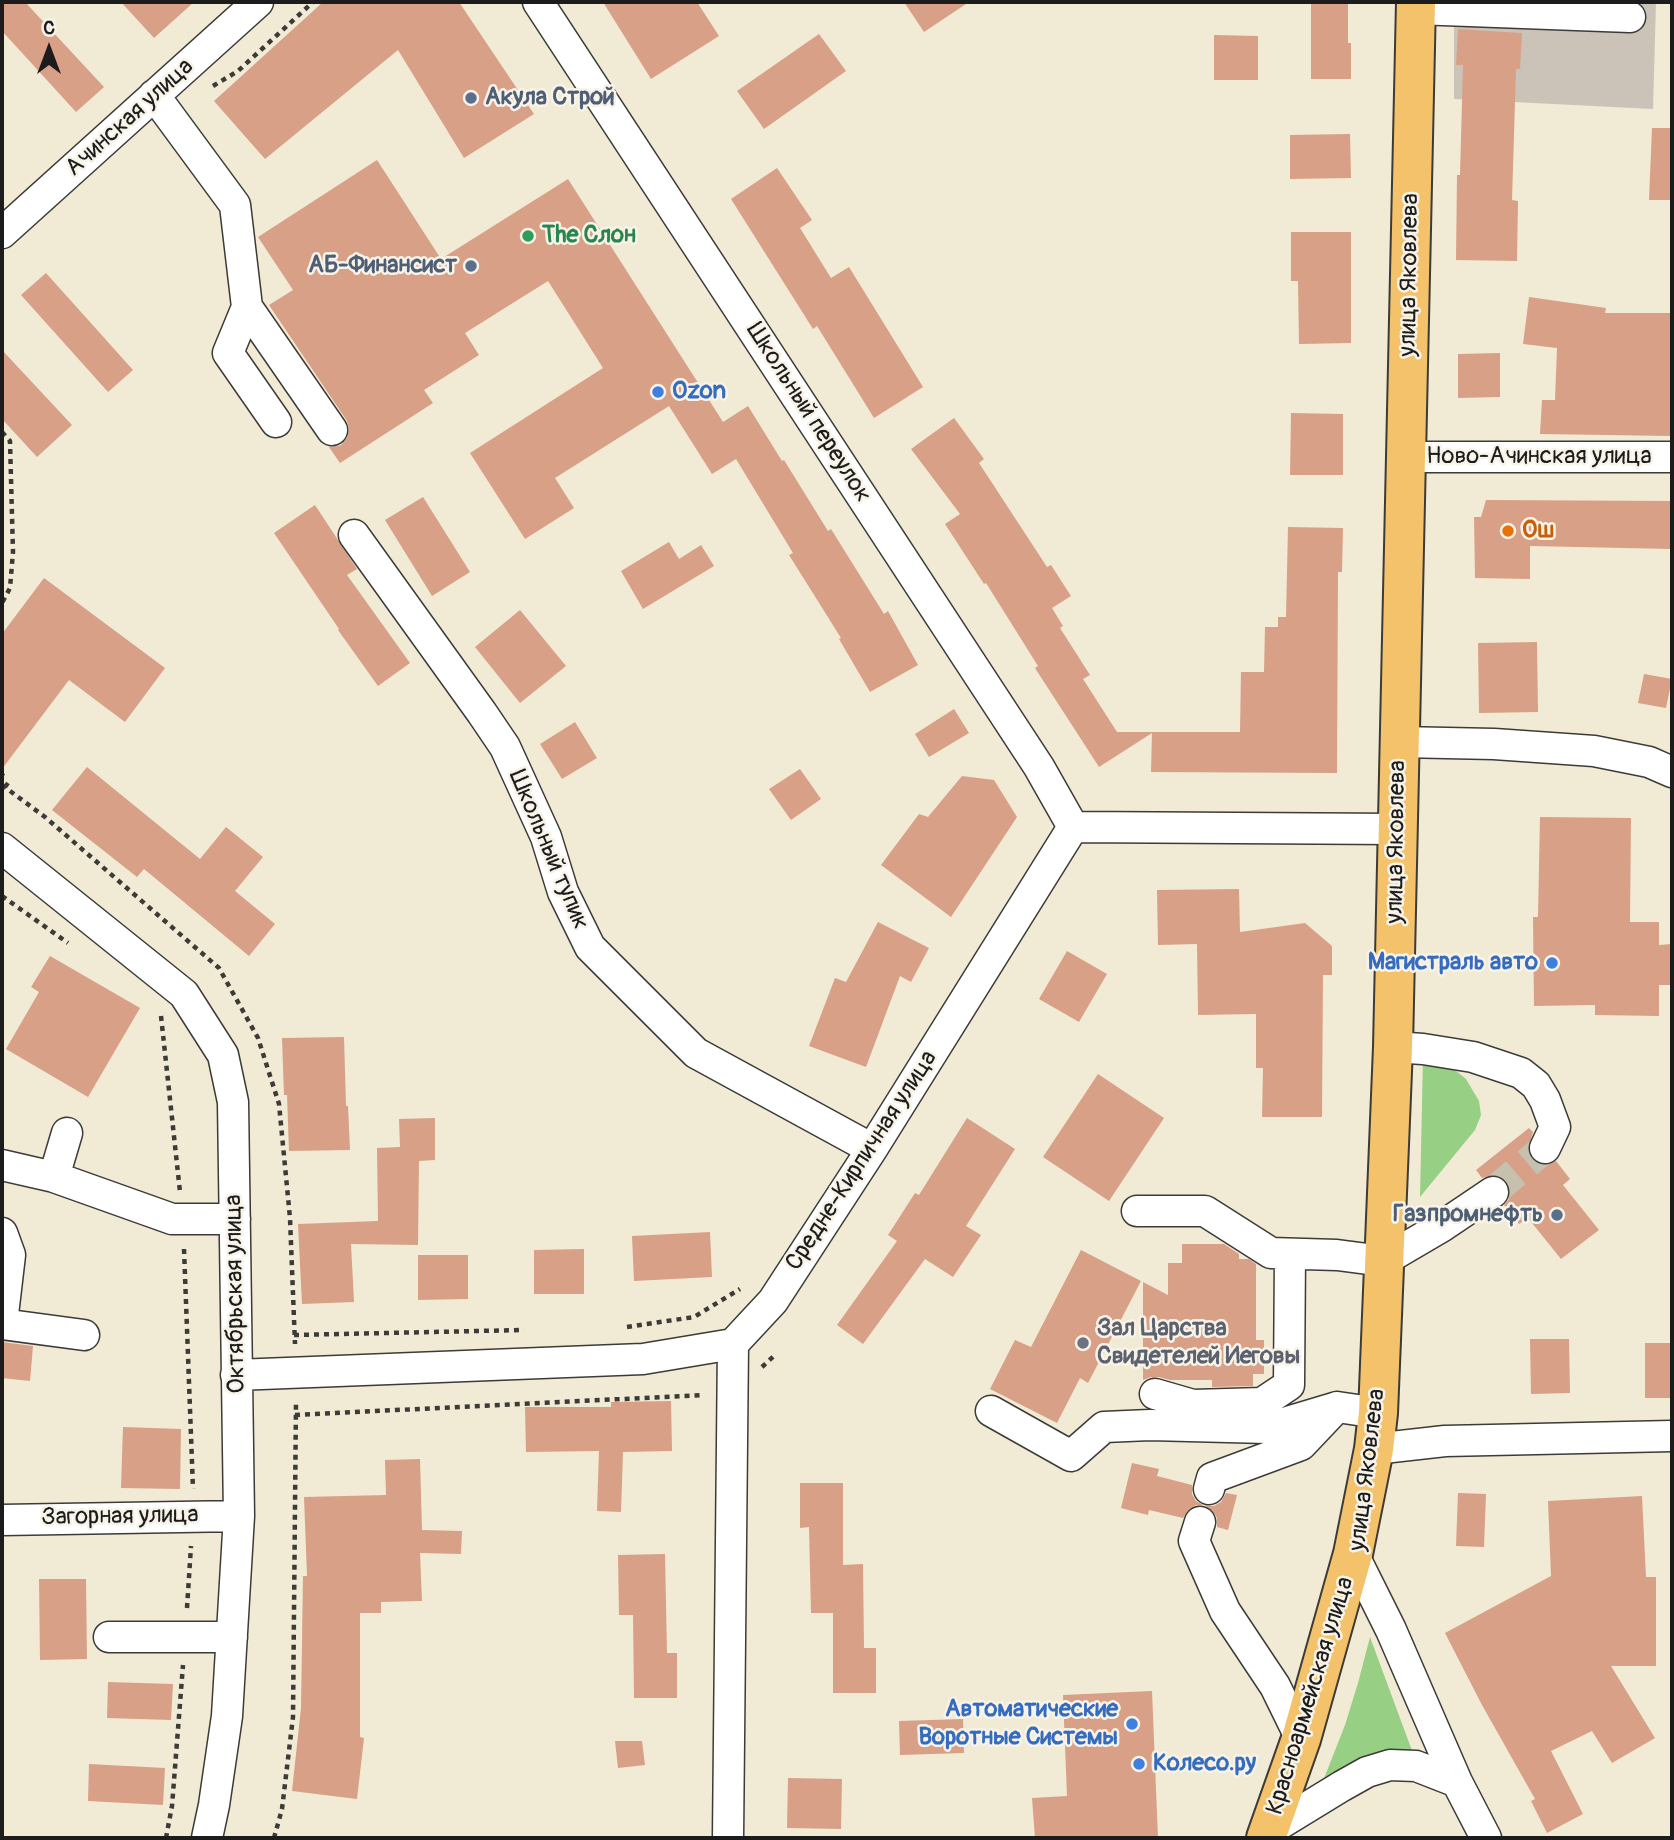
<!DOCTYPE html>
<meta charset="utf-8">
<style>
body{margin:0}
#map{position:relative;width:1674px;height:1840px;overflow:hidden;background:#f1ead4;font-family:Pangolin,sans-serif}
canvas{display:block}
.frame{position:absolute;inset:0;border:4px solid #1c1c1c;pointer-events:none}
.north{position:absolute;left:14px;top:14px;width:70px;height:70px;-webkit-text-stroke:5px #f7f3e8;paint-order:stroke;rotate:0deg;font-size:19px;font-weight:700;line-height:28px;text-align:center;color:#1c1c1c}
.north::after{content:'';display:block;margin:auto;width:24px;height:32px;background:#1c1c1c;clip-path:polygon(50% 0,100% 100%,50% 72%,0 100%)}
</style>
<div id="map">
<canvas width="1674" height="1840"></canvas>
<div class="frame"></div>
<div class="north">С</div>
</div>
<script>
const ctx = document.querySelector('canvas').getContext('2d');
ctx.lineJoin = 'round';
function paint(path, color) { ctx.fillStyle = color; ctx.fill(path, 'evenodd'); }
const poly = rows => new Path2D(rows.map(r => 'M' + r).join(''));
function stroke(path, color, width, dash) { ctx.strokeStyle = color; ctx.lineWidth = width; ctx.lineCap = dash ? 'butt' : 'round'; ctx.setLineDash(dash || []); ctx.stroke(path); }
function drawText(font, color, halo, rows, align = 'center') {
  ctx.font = font + ' Pangolin,sans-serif'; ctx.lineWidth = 5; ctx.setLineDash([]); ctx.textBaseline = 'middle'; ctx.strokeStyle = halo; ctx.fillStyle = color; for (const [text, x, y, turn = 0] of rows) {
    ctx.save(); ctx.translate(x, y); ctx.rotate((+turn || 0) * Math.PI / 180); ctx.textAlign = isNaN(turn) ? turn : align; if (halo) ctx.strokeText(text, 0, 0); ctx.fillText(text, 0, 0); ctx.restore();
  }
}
const industrial = poly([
 [1454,2,1656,2,1653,109,1454,99]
]);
const green = poly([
 [1423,1057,1456,1071,1466,1079,1479,1101,1481,1115,1475,1130,1420,1197],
 [1370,1637,1414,1756,1389,1753,1366,1756,1346,1765,1323,1781,1345,1725,1358,1683]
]);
const building = poly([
 [2,2,25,2,104,87,76,112,2,31],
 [121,2,194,2,154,38],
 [323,2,459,2,534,114,464,158,398,50,265,159,214,101],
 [603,2,697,2,719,36,651,79],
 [904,2,969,2,924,32],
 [1311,2,1348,2,1348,43,1351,43,1351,79,1311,79],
 [1458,29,1522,33,1520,69,1516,69,1512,200,1518,201,1517,261,1456,260,1457,175,1460,175,1463,65,1456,65],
 [819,34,846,71,764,129,737,91],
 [1214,35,1258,36,1258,80,1214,80],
 [1652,128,1672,128,1672,200,1649,200],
 [1350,134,1351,178,1290,179,1290,135],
 [377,160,441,259,568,179,723,422,748,406,782,461,784,460,828,531,831,529,884,614,888,611,918,665,870,692,839,639,841,638,789,555,793,553,736,459,712,474,669,406,555,478,574,508,525,539,470,453,603,368,548,281,465,333,479,355,424,390,433,403,340,463,329,447,334,447,341,445,347,438,349,429,347,421,269,305,293,290,258,237],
 [777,168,812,220,800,228,831,278,849,267,923,387,874,418,817,326,813,329,731,199],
 [1291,232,1351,232,1351,343,1299,344,1298,281,1291,281],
 [46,273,133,370,108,392,21,295],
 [1529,297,1606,308,1605,313,1672,313,1672,436,1540,434,1542,400,1555,400,1557,348,1523,344],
 [2,350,72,425,37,457,2,419],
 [1500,353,1500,397,1458,398,1458,354],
 [1291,413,1343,414,1343,475,1290,475],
 [954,418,984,459,979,463,1047,567,1051,565,1071,596,1052,608,1063,626,1060,628,1090,675,1083,679,1117,732,1240,732,1241,672,1264,672,1265,627,1278,627,1278,617,1286,617,1288,527,1343,528,1342,572,1338,572,1337,773,1151,772,1152,733,1099,767,1035,668,1038,666,986,583,984,584,945,524,960,514,911,449],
 [423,497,470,572,432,596,385,520],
 [1486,500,1672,501,1672,549,1530,546,1530,579,1475,578,1474,517,1481,517],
 [315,505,357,569,347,575,410,663,378,686,338,630,339,629,274,533],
 [669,542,679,559,701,545,714,566,643,609,621,571],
 [44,578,165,668,125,722,69,680,2,769,2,634],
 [520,610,566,666,520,703,475,647],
 [1537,642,1538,712,1479,713,1478,643],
 [1644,674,1672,679,1666,708,1638,703],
 [954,709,969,733,929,757,915,734],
 [575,722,597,758,562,779,540,744],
 [87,767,200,859,226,827,263,857,235,891,275,924,249,956,144,869,137,877,52,810],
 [800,769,821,799,791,820,769,789],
 [962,776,994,780,1017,817,951,917,881,865,919,814,928,817],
 [1540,817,1631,818,1630,922,1659,922,1659,945,1672,944,1672,985,1659,985,1659,1016,1595,1015,1595,1005,1534,1006,1533,917,1538,917],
 [1239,889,1240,932,1305,923,1332,946,1332,975,1323,975,1322,1117,1262,1117,1263,1068,1256,1068,1256,1014,1198,1015,1197,944,1158,945,1157,890],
 [878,922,929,948,911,982,900,976,866,1067,809,1046,835,978,846,982],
 [1067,951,1107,974,1079,1022,1039,999],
 [50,956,140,1008,88,1097,6,1049,39,992,31,987],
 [344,1037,346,1106,348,1106,350,1150,289,1151,287,1095,284,1095,282,1038],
 [1098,1074,1164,1118,1109,1201,1043,1157],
 [435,1118,435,1160,419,1161,418,1245,351,1244,354,1302,302,1304,298,1224,378,1221,377,1148,400,1147,399,1119],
 [967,1118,1015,1149,966,1226,981,1235,953,1277,925,1259,863,1344,837,1325,897,1241,888,1235,915,1193,919,1195],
 [1529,1128,1533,1132,1528,1149,1530,1157,1537,1163,1546,1165,1556,1161,1570,1179,1563,1185,1599,1230,1561,1259,1528,1218,1519,1224,1504,1205,1509,1199,1510,1191,1507,1182,1500,1176,1492,1175,1482,1178,1476,1170],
 [710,1232,712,1277,634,1281,632,1236],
 [1182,1244,1224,1244,1239,1254,1239,1259,1249,1259,1256,1264,1256,1340,1264,1340,1264,1374,1253,1374,1253,1386,1212,1387,1212,1380,1170,1380,1159,1377,1151,1377,1143,1380,1143,1282,1168,1295,1168,1263,1182,1263],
 [584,1249,584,1294,534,1294,534,1250],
 [1081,1250,1141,1281,1088,1383,1080,1378,1057,1423,990,1389,1015,1340,1031,1347],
 [418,1255,468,1255,468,1299,418,1300],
 [1530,1339,1569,1339,1570,1393,1531,1394],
 [2,1342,33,1346,30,1381,2,1378],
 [1645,1343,1672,1343,1672,1398,1645,1398],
 [671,1401,672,1451,623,1452,621,1512,597,1511,599,1451,526,1452,525,1407,611,1407,611,1402],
 [123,1427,181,1429,180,1489,121,1488],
 [420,1459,422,1530,462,1531,461,1554,420,1553,422,1601,381,1602,381,1613,360,1613,360,1737,364,1738,357,1799,292,1791,301,1708,303,1576,307,1576,304,1497,386,1495,385,1460],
 [1132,1463,1159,1469,1157,1476,1192,1485,1192,1494,1196,1501,1203,1505,1196,1505,1189,1509,1183,1518,1149,1510,1148,1515,1121,1508],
 [800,1483,843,1483,843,1565,863,1564,864,1648,876,1648,876,1693,833,1693,833,1613,811,1613,809,1527,800,1528],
 [1226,1493,1237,1495,1228,1530,1217,1527,1217,1518,1213,1511,1206,1506,1214,1506,1221,1502],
 [1458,1493,1486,1494,1484,1547,1456,1546],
 [1642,1496,1646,1577,1656,1577,1656,1666,1611,1666,1655,1738,1612,1763,1592,1731,1551,1751,1583,1814,1547,1833,1531,1801,1535,1799,1482,1705,1445,1633,1551,1576,1548,1501],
 [665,1554,667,1653,677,1653,677,1698,634,1698,633,1615,619,1615,618,1555],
 [39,1579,86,1579,87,1659,40,1660],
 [108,1682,173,1684,171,1720,107,1718],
 [1152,1691,1158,1838,1035,1838,1032,1798,1067,1796,1063,1695],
 [963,1719,964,1753,900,1755,899,1721],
 [615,1741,642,1741,645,1765,618,1768],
 [89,1764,165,1768,163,1805,88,1801],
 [788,1778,842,1779,841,1829,787,1828]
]);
const minorTunnel = poly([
 [1493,1192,1545,1148]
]);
const path = poly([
 [213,86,238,71,313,2],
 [2,432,10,441,13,552,10,588,2,603],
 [2,775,3,773],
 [2,785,45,817,219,968,258,1038,279,1104,290,1218,295,1344],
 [5,787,11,779],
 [2,896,68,943],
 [161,1016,180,1192],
 [184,1249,193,1489],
 [627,1327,694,1317,740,1289],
 [294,1335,524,1330],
 [762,1367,776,1354],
 [295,1415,704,1395],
 [187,1608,191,1546],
 [166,1838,172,1806,183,1665],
 [274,1838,282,1809,293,1717,296,1402]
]);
const minor = poly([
 [538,2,1039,767,1073,827],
 [1416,9,1630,17],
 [154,95,235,205,247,307,228,353,276,422],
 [2,233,258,2],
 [247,307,332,430],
 [1406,457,1672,457],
 [354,535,482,713,505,747,546,837,563,892,590,947,696,1053,872,1149],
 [1399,742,1494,744,1594,751,1649,762,1672,772],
 [1073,827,1397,829],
 [2,848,184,994,223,1055,233,1102,239,1516,227,1716,214,1805,207,1838],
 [1393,1047,1423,1049,1473,1057,1521,1073,1536,1085,1545,1100,1555,1127,1545,1148],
 [2,1165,54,1177,172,1219,235,1219],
 [54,1177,67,1133],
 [1137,1211,1205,1211,1271,1253,1337,1255,1383,1261,1441,1227,1493,1192],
 [2,1233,10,1255,2,1323],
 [2,1324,84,1335],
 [236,1375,643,1359,733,1344],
 [1155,1394,1193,1405,1262,1403,1289,1385,1290,1254],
 [991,1411,1071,1456,1104,1427,1150,1425,1267,1428,1337,1407,1378,1413],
 [1374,1449,1445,1441,1672,1436],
 [1209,1489,1212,1478,1301,1445,1337,1407],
 [2,1520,239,1516],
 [1200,1522,1194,1541,1225,1611,1275,1686,1301,1739],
 [1353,1554,1391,1630,1457,1782,1486,1838],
 [109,1637,232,1637],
 [1270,1830,1342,1786,1367,1772,1390,1765,1416,1766,1457,1782],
 [728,1838,733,1344,773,1301,872,1149,1073,827]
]);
const major = poly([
 [1266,1838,1301,1739,1353,1554,1374,1449,1378,1413,1393,1047,1416,2]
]);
const markers = [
 [471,98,7,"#5c6f8a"],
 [528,236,7,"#2e9e5b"],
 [471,266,7,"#5c6f8a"],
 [658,392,7,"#3f7fe0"],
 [1508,531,7,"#e8710a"],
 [1552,963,7,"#3f7fe0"],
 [1557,1215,7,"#5c6f8a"],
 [1083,1343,7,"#6b7280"],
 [1132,1724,7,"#3f7fe0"],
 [1139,1764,7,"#3f7fe0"]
];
const serviceNames = [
 ["Акула Строй",485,98,"left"],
 ["АБ-Финансист",457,266],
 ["Газпромнефть",1543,1215]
];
const streetNames = [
 ["Ачинская улица",130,118,-42],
 ["улица Яковлева",1410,275,-89],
 ["Школьный переулок",808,413,57],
 ["Ново-Ачинская улица",1539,457],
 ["улица Яковлева",1397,842,-89],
 ["Школьный тупик",548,850,67],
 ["Средне-Кирпичная улица",862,1161,-57],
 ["Октябрьская улица",236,1294,-91],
 ["улица Яковлева",1368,1470,-83],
 ["Загорная улица",120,1517,-1],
 ["Красноармейская улица",1311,1696,-73]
];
const leisureNames = [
 ["The Слон",542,236]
];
const shopNames = [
 ["Ozon",672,392],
 ["Магистраль авто",1538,963,"right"],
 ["Автоматические",1118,1710,"right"],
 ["Воротные Системы",1118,1738,"right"],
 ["Колесо.ру",1153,1764]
];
const foodNames = [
 ["Ош",1522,531]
];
const worshipNames = [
 ["Зал Царства",1097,1329],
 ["Свидетелей Иеговы",1097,1357]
];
paint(industrial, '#cbc3b8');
paint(green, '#97d084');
paint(building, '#d8a086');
stroke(minorTunnel, '#c6c1af', 30, [30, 15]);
stroke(minor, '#3c3b38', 33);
stroke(major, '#3c3b38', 42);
stroke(path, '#3c3b38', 4.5, [5, 5]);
stroke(minor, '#fff', 30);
stroke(major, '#f3c26a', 38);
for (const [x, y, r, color] of markers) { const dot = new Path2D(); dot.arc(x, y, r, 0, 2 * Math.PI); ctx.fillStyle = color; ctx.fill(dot); stroke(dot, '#f7f3e8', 2.5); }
drawText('bold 24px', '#4e5e75', '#f7f3e8', serviceNames, 'right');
drawText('24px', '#1c1c1c', '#f7f3e8', streetNames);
drawText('bold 24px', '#27864d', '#f7f3e8', leisureNames, 'left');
drawText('bold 24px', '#366cbe', '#f7f3e8', shopNames, 'left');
drawText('bold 24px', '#c56008', '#f7f3e8', foodNames, 'left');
drawText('bold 24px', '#5b616d', '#f7f3e8', worshipNames, 'left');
</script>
